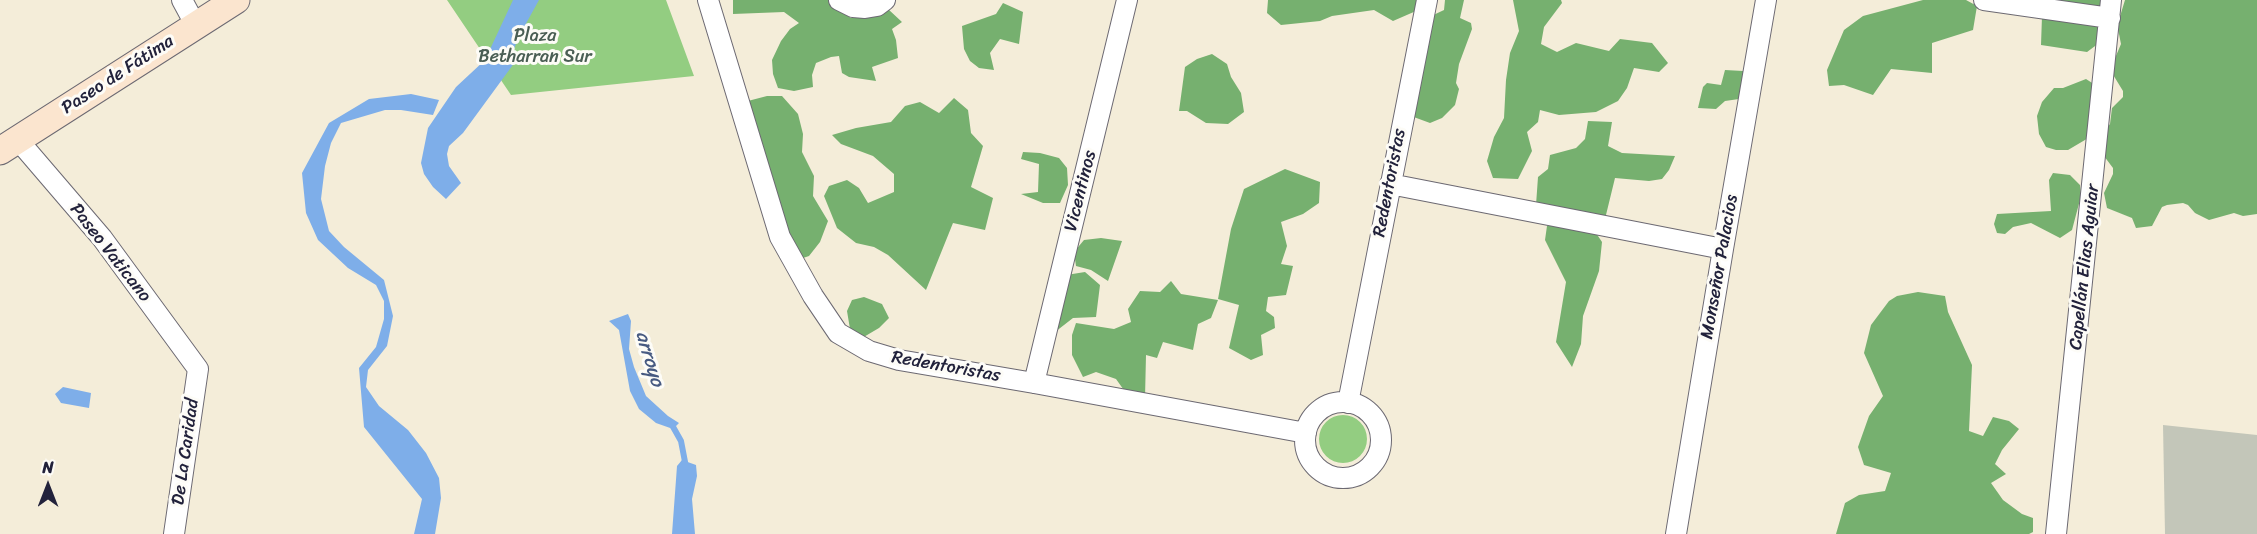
<!DOCTYPE html>
<meta charset="utf-8">
<style>
body{margin:0}
#map{position:relative;width:2257px;height:534px;overflow:hidden;background:#f4edd9;font-family:Sriracha,sans-serif}
canvas{display:block}
.north{position:absolute;left:18px;top:456px;width:60px;height:60px;-webkit-text-stroke:4px #fdfcf7;paint-order:stroke;rotate:0deg;font-size:16px;font-weight:700;line-height:24px;text-align:center;color:#22223b}
.north::after{content:'';display:block;margin:auto;width:21px;height:27px;background:#22223b;clip-path:polygon(50% 0,100% 100%,50% 72%,0 100%)}
</style>
<div id="map">
<canvas width="2257" height="534"></canvas>
<div class="north">N</div>
</div>
<script>
const ctx = document.querySelector('canvas').getContext('2d');
ctx.lineJoin = 'round';
function paint(path, color) { ctx.fillStyle = color; ctx.fill(path, 'evenodd'); }
const poly = rows => new Path2D(rows.map(r => 'M' + r).join(''));
function stroke(path, color, width, dash) { ctx.strokeStyle = color; ctx.lineWidth = width; ctx.lineCap = dash ? 'butt' : 'round'; ctx.setLineDash(dash || []); ctx.stroke(path); }
function drawText(font, color, halo, rows, align = 'center') {
  ctx.font = font + ' Sriracha,sans-serif'; ctx.lineWidth = 6; ctx.setLineDash([]); ctx.textBaseline = 'middle'; ctx.strokeStyle = halo; ctx.fillStyle = color; for (const [text, x, y, turn = 0] of rows) {
    ctx.save(); ctx.translate(x, y); ctx.rotate((+turn || 0) * Math.PI / 180); ctx.textAlign = isNaN(turn) ? turn : align; if (halo) ctx.strokeText(text, 0, 0); ctx.fillText(text, 0, 0); ctx.restore();
  }
}
const industrial = poly([
 [2163,425,2257,435,2257,534,2165,534]
]);
const green = poly([
 [447,0,666,0,694,76,511,95],
 '1319 439a24 24 0 1 1 48 0a24 24 0 1 1-48 0Z'
]);
const forest = poly([
 [733,0,831,0,836,8,851,18,888,9,902,22,892,29,896,40,898,58,872,67,876,81,849,77,842,73,839,56,831,57,816,63,812,75,813,87,794,91,778,88,773,74,772,60,781,41,790,29,799,23,784,12,733,14],
 [1268,0,1423,0,1416,11,1393,21,1374,10,1332,16,1320,21,1281,25,1267,13],
 [1445,0,1464,0,1460,18,1471,23,1472,29,1459,64,1456,83,1459,89,1455,105,1442,118,1430,123,1411,116,1427,18,1444,10],
 [1513,0,1561,0,1562,3,1544,27,1541,44,1557,52,1576,43,1609,51,1620,39,1652,43,1668,63,1659,72,1634,68,1627,88,1618,101,1596,112,1559,115,1540,110,1538,122,1527,132,1532,151,1518,179,1493,178,1487,161,1494,137,1504,118,1506,80,1510,53,1519,31],
 [1923,0,1966,0,1977,6,1973,30,1932,43,1932,73,1891,69,1873,95,1844,85,1829,86,1827,70,1844,30,1863,16],
 [1997,0,2116,0,2118,23,2125,0,2257,0,2257,214,2243,216,2234,213,2209,220,2195,213,2188,205,2183,203,2167,205,2162,207,2152,226,2136,228,2132,218,2107,208,2104,193,2113,174,2113,168,2104,156,2107,128,2110,124,2112,108,2123,97,2123,91,2112,73,2113,63,2121,44,2118,29,2087,52,2041,45,2042,16],
 [1003,3,1023,12,1019,44,1000,39,990,53,994,70,979,68,970,61,964,49,962,26,996,14],
 [1212,54,1227,64,1231,77,1241,93,1244,112,1228,124,1206,123,1187,111,1179,111,1185,67,1197,59],
 [1725,70,1743,71,1748,79,1746,90,1739,99,1725,101,1716,109,1698,108,1703,87,1707,83,1721,85],
 [2086,79,2103,90,2090,137,2068,150,2056,150,2046,147,2039,134,2037,116,2042,102,2054,88,2063,88],
 [767,96,782,96,798,114,803,134,802,152,814,176,813,196,828,221,820,242,809,256,794,261,779,257,765,205,744,102],
 [954,98,968,110,971,133,983,146,971,187,993,198,985,230,953,223,926,290,888,255,874,247,856,243,837,228,824,196,829,186,847,180,859,188,868,203,894,192,894,174,873,156,841,144,832,135,856,128,891,122,905,106,920,102,939,113],
 [1588,121,1612,122,1608,146,1622,153,1675,156,1669,170,1662,179,1649,181,1615,178,1605,219,1536,205,1538,177,1548,169,1550,155,1576,148,1585,139],
 [1023,152,1040,153,1059,158,1067,168,1068,185,1060,203,1043,203,1021,194,1038,192,1039,164,1021,159],
 [1285,169,1320,182,1319,203,1303,214,1281,222,1287,246,1281,264,1293,266,1286,295,1268,297,1266,311,1274,317,1275,328,1261,335,1263,355,1251,360,1229,348,1239,305,1218,299,1231,229,1244,189],
 [2053,173,2070,175,2080,185,2081,196,2072,230,2060,238,2031,223,2013,227,2005,234,1997,233,1994,224,1997,214,2051,211,2049,180],
 [1563,222,1594,230,1602,242,1599,271,1583,316,1581,344,1572,367,1556,342,1566,282,1545,240,1547,226],
 [1101,238,1122,241,1108,281,1091,270,1076,266,1074,252,1084,240],
 [1085,272,1100,285,1096,317,1073,318,1055,332,1060,276],
 [1171,281,1181,294,1218,300,1211,318,1198,324,1193,350,1163,342,1157,358,1146,355,1145,398,1126,393,1116,379,1096,372,1083,377,1072,355,1072,335,1076,323,1114,329,1131,322,1128,309,1140,291,1160,292],
 [1918,292,1945,296,1948,312,1972,365,1969,431,1983,436,1993,417,2009,421,2019,429,2002,450,1995,464,2006,474,1991,483,2003,500,2022,514,2033,518,2033,532,2029,534,1836,534,1845,503,1859,495,1885,491,1891,473,1864,465,1858,447,1869,416,1883,396,1864,353,1871,325,1889,301,1897,296],
 [864,297,882,304,889,318,879,328,862,338,850,329,847,311,852,300]
]);
const water = poly([
 [513,0,539,0,518,38,513,52,515,62,463,133,449,146,447,154,449,166,461,183,446,199,433,187,424,174,421,163,428,128,456,87,485,60],
 [411,94,439,100,433,115,401,110,385,110,341,123,331,143,325,166,321,199,329,231,344,247,384,280,393,316,387,346,368,370,366,387,379,406,408,430,426,453,439,478,441,498,435,534,414,534,422,499,364,427,359,368,376,347,384,319,384,301,376,285,348,268,318,240,306,213,302,173,329,123,369,99],
 [628,314,631,321,629,349,634,367,646,396,668,416,679,423,673,429,656,423,639,409,630,391,619,330,609,321],
 [63,387,91,393,89,408,61,403,55,394],
 [682,460,696,465,697,476,692,499,695,534,672,534,677,466]
]);
const stream = poly([
 [669,422,672,425,681,441,686,467]
]);
const street = poly([
 [182,0,196,26],
 [708,0,780,237,813,296,838,333,869,351,899,360,1034,383,1306,433],
 [839,0,853,7,865,8,877,6,885,0],
 [1984,0,2110,18],
 [18,140,102,238,198,369,174,534],
 [1390,184,1723,249],
 [1034,383,1127,0],
 '1305 440a38 38 0 1 1 76 0a38 38 0 1 1-76 0Z',
 [1348,403,1427,0],
 [1676,534,1723,249,1766,0],
 [2056,534,2111,0]
]);
const secondary = poly([
 [0,151,236,0]
]);
const parkNames = [
 ["Plaza",535,36],
 ["Betharran Sur",535,57]
];
const streetNames = [
 ["Paseo de Fátima",118,75,-33],
 ["Redentoristas",1390,183,-79],
 ["Vicentinos",1081,191,-76],
 ["Paseo Vaticano",110,253,52],
 ["Monseñor Palacios",1720,267,-80],
 ["Capellán Elias Aguiar",2085,267,-84],
 ["Redentoristas",946,367,10],
 ["De La Caridad",186,452,-82]
];
const waterNames = [
 ["arroyo",649,359,73]
];
paint(industrial, '#c3c6b9');
paint(green, '#93cd81');
paint(forest, '#76b06f');
paint(water, '#7eaee9');
stroke(stream, '#7eaee9', 6);
stroke(street, '#6c6972', 22);
stroke(secondary, '#6c6972', 29);
stroke(street, '#fff', 20);
stroke(secondary, '#fbe5cf', 27);
drawText('18px', '#4a5e54', '#fdfcf7', parkNames);
drawText('18px', '#22223b', '#fdfcf7', streetNames);
drawText('italic 20px', '#475a81', '#fdfcf7', waterNames);
</script>
